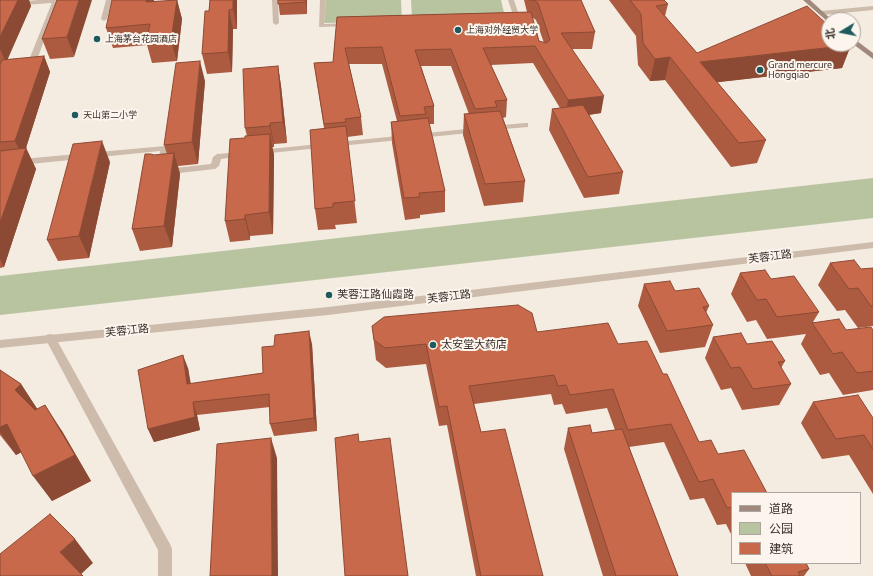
<!DOCTYPE html>
<meta charset="utf-8">
<style>
body{margin:0}
#map{position:relative;width:873px;height:576px;overflow:hidden;background:#f4ebe1;font-family:"Noto Sans","Noto Sans SC",sans-serif}
canvas{display:block}
.legend{position:absolute;left:731px;top:492px;width:130px;height:72px;box-sizing:border-box;background:#fbf5ee;border:1px solid #aea6a0;margin:0;padding:5px 7px;list-style:none;font-size:12px;color:#3b302b}
.legend li{display:flex;align-items:center;gap:8px;height:20px}
.legend b{width:20px;border:1px solid #aea6a0}
.north{position:absolute;left:821px;top:12px;width:40px;height:40px;box-sizing:border-box;background:#fbf5ee;border:1px solid #aea6a0;border-radius:50%;rotate:260deg;font-size:11px;font-weight:700;line-height:16px;text-align:center;color:#3b302b}
.north::after{content:'';display:block;margin:auto;width:14px;height:18px;background:#1f5a5e;clip-path:polygon(50% 0,100% 100%,50% 72%,0 100%)}
</style>
<div id="map">
<canvas width="873" height="576"></canvas>
<ul class="legend">
<li><b style="height:5px;background:#a18a7d"></b>道路</li>
<li><b style="height:11px;background:#b8c4a0"></b>公园</li>
<li><b style="height:11px;background:#c8694b"></b>建筑</li>
</ul>
<div class="north">北</div>
</div>
<script>
const ctx = document.querySelector('canvas').getContext('2d');
ctx.lineJoin = 'round';
function paint(path, color) { ctx.fillStyle = color; ctx.fill(path, 'evenodd'); }
const poly = rows => new Path2D(rows.map(r => 'M' + r).join(''));
function stroke(path, color, width, dash) { ctx.strokeStyle = color; ctx.lineWidth = width; ctx.lineCap = dash ? 'butt' : 'round'; ctx.setLineDash(dash || []); ctx.stroke(path); }
function drawText(font, color, halo, rows, align = 'center') {
  ctx.font = font + ' "Noto Sans","Noto Sans SC",sans-serif'; ctx.lineWidth = 4; ctx.setLineDash([]); ctx.textBaseline = 'middle'; ctx.strokeStyle = halo; ctx.fillStyle = color; for (const [text, x, y, turn = 0] of rows) {
    ctx.save(); ctx.translate(x, y); ctx.rotate((+turn || 0) * Math.PI / 180); ctx.textAlign = isNaN(turn) ? turn : align; if (halo) ctx.strokeText(text, 0, 0); ctx.fillText(text, 0, 0); ctx.restore();
  }
}
const green = poly([
 [326,0,401,0,402,21,324,23],
 [411,0,501,0,505,17,412,19],
 [873,178,873,218,0,315,0,276]
]);
const service = poly([
 [53,0,58,1,37,60,33,62,30,62,29,60,53,0],
 [106,0,112,0,107,19,104,21,101,19,106,0],
 [272,0,278,0,279,23,276,25,273,23,272,0],
 [320,0,326,0,324,24,349,23,352,25,351,26,319,27,320,0],
 [508,0,514,0,520,18,525,19,525,21,515,21,508,0],
 [873,6,873,10,821,15,818,13,821,11,873,6]
]);
const minor = poly([
 [39,0,66,0,63,2,0,7,0,3,39,0],
 [525,123,528,123,528,127,492,130,488,128,492,126,525,123],
 [476,128,479,128,479,132,260,154,256,152,260,150,476,128],
 [165,146,169,148,166,169,211,164,213,157,217,154,242,152,246,154,242,156,221,159,219,166,215,169,161,175,157,172,160,151,0,167,0,161,165,146],
 [50,334,54,335,170,544,172,549,172,576,158,576,158,550,45,338,46,335,50,334]
]);
const tertiary = poly([
 [873,242,873,248,328,315,0,348,0,340,328,307,873,242]
]);
const secondary = poly([
 [803,0,810,0,832,20,827,21,803,0],
 [853,38,873,53,873,59,853,44,853,38]
]);
const wall = poly([
 [0,0,29,0,31,6,7,60,44,56,50,72,26,148,36,169,4,267,0,268,0,65,1,63,0,63],
 [57,0,74,57,50,59,42,39],
 [154,0,154,2,177,0,182,19,177,61,152,63,147,45,113,48,106,28],
 [210,0,237,0,237,29,233,29,232,72,207,74,202,54,209,11],
 [278,0,307,0,307,14,280,15],
 [524,0,581,0,595,32,592,49,572,49,601,113,589,115,623,172,619,194,584,198,549,130,552,109,560,108,533,63,491,65,507,100,506,117,503,118,525,181,523,202,484,206,463,135,464,114,469,114,451,66,421,66,434,106,434,124,429,124,445,191,445,212,420,215,420,218,405,220,392,143,391,122,397,121,382,64,349,64,361,117,363,135,347,137,357,223,335,225,336,229,318,230,315,209,324,128,314,63,333,62,337,17,527,12],
 [532,17,536,20,544,43,539,41],
 [609,0,664,0,668,4,665,16,697,53,851,45,842,68,717,82,766,140,757,163,731,167,665,80,650,81,638,65,636,36],
 [278,66,281,86,287,143,274,144,274,147,272,147,274,155,273,234,250,236,250,240,230,242,225,221,245,138,247,136,245,128],
 [205,81,198,164,178,166,180,174,172,247,140,251,132,229,154,155,167,154,164,145],
 [110,162,89,258,58,261,47,240],
 [830,263,861,269,873,268,873,326,858,328,845,310,837,311,818,285],
 [740,273,771,279,819,312,813,322,846,330,873,330,873,390,843,395,829,373,820,375,801,344,806,334,767,339,756,320,747,322,731,294],
 [644,284,675,291,709,306,706,313,713,325,705,347,660,353,638,306],
 [372,326,537,332,618,344,663,374,699,442,732,493,732,536,726,524,717,525,704,498,690,500,664,442,629,447,678,576,603,576,564,449,568,428,592,433,615,430,607,408,566,414,562,404,554,405,551,394,474,404,481,432,543,576,476,576,447,425,439,426,426,364,386,368,376,360],
 [713,337,747,344,785,361,781,368,791,384,779,405,742,410,731,388,721,390,705,358],
 [312,344,317,431,274,436,270,424,270,407,197,415,200,430,154,442,148,429,188,368,191,384,263,373],
 [0,370,21,384,37,409,62,431,91,481,52,501,21,452,16,455,0,435],
 [813,402,873,418,873,494,849,455,822,459,801,423],
 [745,563,811,563,806,564,809,569,804,576,751,576]
]);
const shadedWall = poly([
 [18,0,29,0,31,6,6,63,0,49,0,37],
 [79,0,92,0,74,57,67,37],
 [146,0,154,0,151,22,146,2],
 [177,0,182,19,177,61,171,41],
 [233,0,237,0,237,29,233,9],
 [306,0,307,0,307,14,306,2],
 [229,10,233,29,232,72,228,52],
 [851,45,842,68,694,85,700,62],
 [44,56,50,72,23,157,26,148,36,169,4,267,0,259,0,223,23,157,15,141],
 [670,57,665,80,650,81,655,59],
 [200,61,205,81,198,164,192,142],
 [278,66,281,86,287,143,283,122],
 [604,96,601,113,565,118,568,100],
 [270,123,274,144,274,147,270,126],
 [270,134,274,155,273,234,269,212],
 [102,141,110,162,89,258,79,236],
 [174,153,180,174,172,247,164,226],
 [245,215,250,236,250,240,245,219],
 [309,331,312,344,317,431,314,418],
 [183,355,188,368,192,397,187,384],
 [21,384,38,410,33,417,15,390],
 [193,402,197,415,200,430,154,442,148,429],
 [45,405,62,431,91,481,52,501,33,476],
 [7,424,26,450,16,455,0,432,0,427],
 [271,438,277,458,278,576,272,576],
 [75,539,93,563,79,576,60,552]
]);
const building = poly([
 [0,0,18,0,0,37,0,0],
 [57,0,79,0,67,37,42,39,57,0],
 [112,0,146,0,146,2,177,0,171,41,146,43,150,24,106,28,112,0],
 [210,0,233,0,233,9,229,10,228,52,202,54,205,11,209,11,210,0],
 [278,0,306,0,306,2,278,4,278,0],
 [530,0,581,0,595,32,561,33,604,96,568,100,535,46,483,48,507,100,495,101,497,107,475,109,451,49,415,50,434,106,424,107,426,114,400,116,382,47,345,48,361,117,345,119,346,122,324,124,314,63,333,62,337,17,531,12,539,41,546,43,550,40,538,3,534,0,530,0],
 [630,0,664,0,668,4,656,6,697,53,807,6,829,26,829,44,850,44,851,45,700,62,766,140,739,143,670,57,655,59,643,43,641,14,630,0],
 [44,56,15,141,0,142,0,65,2,60,44,56],
 [200,61,192,142,164,145,176,63,200,61],
 [278,66,283,122,270,123,270,126,245,128,243,69,278,66],
 [583,105,623,172,588,177,552,109,583,105],
 [500,111,525,181,485,184,464,114,500,111],
 [428,118,445,191,419,193,420,197,404,198,391,122,428,118],
 [346,126,355,201,333,203,333,207,315,209,310,130,346,126],
 [270,134,269,212,245,215,245,219,225,221,230,139,245,138,245,136,270,134],
 [102,141,79,236,47,240,73,144,102,141],
 [26,148,0,223,0,151,26,148],
 [174,153,164,226,132,229,145,154,151,154,154,155,174,153],
 [854,260,861,269,873,268,873,306,871,306,858,288,849,289,830,263,854,260],
 [765,270,771,279,794,276,819,312,777,317,766,299,757,300,740,273,765,270],
 [670,281,675,291,699,288,709,306,703,307,713,325,667,331,644,284,670,281],
 [518,305,532,313,537,332,608,323,618,344,647,341,663,374,667,374,699,442,711,440,718,454,744,450,767,493,732,493,732,507,727,508,713,479,699,482,671,424,628,430,613,389,570,395,566,385,558,386,554,375,469,386,481,432,505,429,543,576,481,576,447,406,439,407,426,344,385,348,374,340,372,326,384,317,518,305],
 [839,319,846,330,871,327,873,330,873,371,857,373,842,352,833,354,812,323,839,319],
 [309,331,314,418,270,424,269,394,193,402,195,417,148,429,138,370,183,355,187,384,263,373,262,347,274,346,275,335,309,331],
 [741,333,747,344,772,341,785,361,778,362,791,384,753,389,740,367,731,368,713,337,741,333],
 [0,370,21,384,15,390,35,410,45,405,75,455,33,476,7,424,0,427,0,370],
 [858,395,873,418,873,449,864,435,836,439,813,402,858,395],
 [590,425,592,433,622,429,678,576,616,576,568,428,590,425],
 [358,434,359,442,390,438,408,576,345,576,335,438,358,434],
 [271,438,272,576,210,576,217,444,271,438],
 [50,514,75,539,60,552,83,576,0,576,0,554,50,514],
 [765,563,806,563,809,569,798,572,800,576,772,576,765,563]
]);
const markers = [
 [458,30,4,"#1f5a5e"],
 [97,39,4,"#1f5a5e"],
 [760,70,4,"#1f5a5e"],
 [75,115,4,"#1f5a5e"],
 [329,295,4,"#1f5a5e"],
 [433,345,4,"#1f5a5e"]
];
const farPoinames = [
 ["上海对外经贸大学",466,30],
 ["上海茅台花园酒店",105,39],
 ["Grand mercure",768,65],
 ["Hongqiao",768,75],
 ["天山第二小学",83,115]
];
const streetNames = [
 ["芙蓉江路",770,257,-7],
 ["芙蓉江路",449,297,-7],
 ["芙蓉江路",127,331,-6]
];
const poiNames = [
 ["芙蓉江路仙霞路",337,295],
 ["太安堂大药店",441,345]
];
paint(green, '#b8c4a0');
paint(service, '#cdbbac');
paint(minor, '#cdbbac');
paint(tertiary, '#cdbbac');
paint(secondary, '#a18a7d');
paint(wall, '#ac5a40');
paint(shadedWall, '#8c4a34');
paint(building, '#c8694b');
stroke(building, '#8c4a34', 1);
for (const [x, y, r, color] of markers) { const dot = new Path2D(); dot.arc(x, y, r, 0, 2 * Math.PI); ctx.fillStyle = color; ctx.fill(dot); stroke(dot, '#fbf5ee', 1.5); }
drawText('9px', '#3b302b', '#fbf5ee', farPoinames, 'left');
drawText('11px', '#3b302b', '#fbf5ee', streetNames);
drawText('11px', '#3b302b', '#fbf5ee', poiNames, 'left');
</script>
